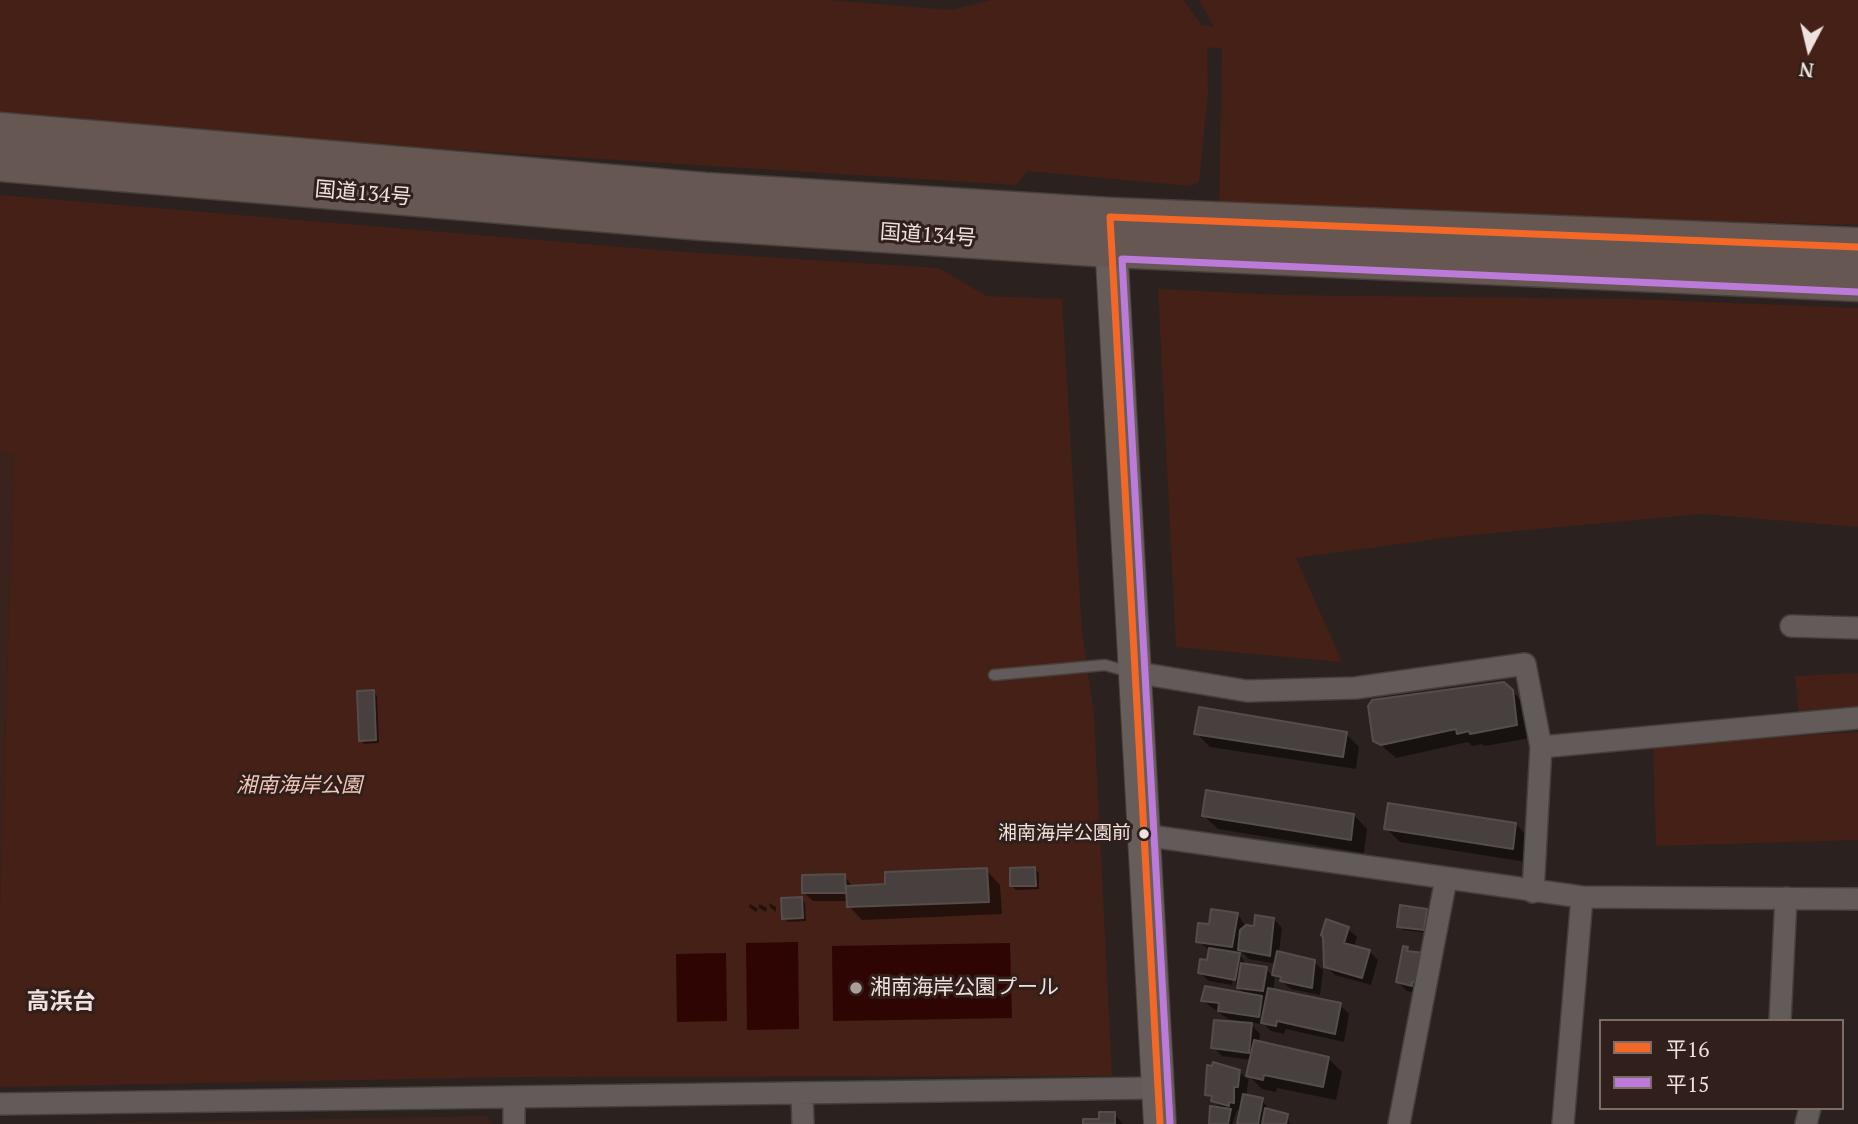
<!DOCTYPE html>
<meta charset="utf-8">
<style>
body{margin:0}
#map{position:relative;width:1858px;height:1124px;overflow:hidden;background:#2b221f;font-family:"PT Serif","Noto Sans JP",serif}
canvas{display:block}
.legend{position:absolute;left:1599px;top:1019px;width:245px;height:91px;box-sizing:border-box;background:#301f1a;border:2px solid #7c6d68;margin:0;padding:9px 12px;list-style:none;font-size:21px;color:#eee1de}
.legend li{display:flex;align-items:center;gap:14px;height:35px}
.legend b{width:35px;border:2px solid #7c6d68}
.north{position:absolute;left:1774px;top:14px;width:70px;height:70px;-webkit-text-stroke:5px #301f1a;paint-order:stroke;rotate:187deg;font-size:19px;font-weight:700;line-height:28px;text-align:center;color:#eee1de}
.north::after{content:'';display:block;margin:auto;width:24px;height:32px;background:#eee1de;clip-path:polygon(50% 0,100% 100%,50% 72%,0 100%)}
</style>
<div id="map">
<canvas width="1858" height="1124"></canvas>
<ul class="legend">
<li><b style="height:9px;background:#f36827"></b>平16</li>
<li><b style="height:9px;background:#bd7bd9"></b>平15</li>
</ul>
<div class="north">N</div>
</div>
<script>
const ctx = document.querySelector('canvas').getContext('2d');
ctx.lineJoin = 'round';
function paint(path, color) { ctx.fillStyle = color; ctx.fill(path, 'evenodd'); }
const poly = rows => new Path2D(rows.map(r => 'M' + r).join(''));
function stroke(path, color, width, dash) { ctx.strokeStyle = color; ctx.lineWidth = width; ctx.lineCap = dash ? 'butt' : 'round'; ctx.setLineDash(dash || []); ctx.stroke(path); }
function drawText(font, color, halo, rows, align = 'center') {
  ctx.font = font + ' "PT Serif","Noto Sans JP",serif'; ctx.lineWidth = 6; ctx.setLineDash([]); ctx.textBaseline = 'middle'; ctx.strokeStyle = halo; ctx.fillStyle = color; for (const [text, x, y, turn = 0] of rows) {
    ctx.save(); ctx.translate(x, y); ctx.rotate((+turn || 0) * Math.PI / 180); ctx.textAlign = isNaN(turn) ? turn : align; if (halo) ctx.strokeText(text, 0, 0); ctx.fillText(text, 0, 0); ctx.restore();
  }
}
const built = poly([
 [0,451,14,453,0,908],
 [486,1116,493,1124,53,1124,68,1124]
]);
const green = poly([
 [0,0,829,0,951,10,991,0,1184,0,1201,25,1214,27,1199,0,1858,0,1858,225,1219,208,1222,49,1207,47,1208,93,1199,182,1190,186,1028,171,1016,185,409,147,383,165,0,122],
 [0,195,670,251,939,268,986,296,1062,299,1082,632,1094,715,1112,1076,515,1077,0,1087,0,908,14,454,0,451],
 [1158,289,1281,295,1632,299,1858,308,1858,527,1702,514,1451,537,1296,558,1342,662,1176,647],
 [1858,673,1858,707,1799,714,1795,676],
 [1858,732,1858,840,1656,846,1653,745]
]);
const water = poly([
 [798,942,799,1029,747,1030,746,943],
 [1010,943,1012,1018,833,1021,832,946],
 [726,953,727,1021,677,1022,676,954]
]);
const shadow = poly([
 [1512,691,1526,705,1530,738,1485,746,1482,744,1472,746,1468,742,1396,758,1375,740],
 [374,692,377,696,379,743,364,744,360,740],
 [1196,733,1346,734,1359,747,1356,769,1210,747],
 [1354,815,1367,829,1364,853,1218,829,1204,816],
 [1516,824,1529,838,1526,862,1400,842,1386,828],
 [1035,869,1039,873,1039,889,1016,890,1012,886],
 [987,871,1000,885,1002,914,862,920,849,906,848,901,813,901,804,893,844,876,853,887],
 [801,899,805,903,806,921,788,922,784,918],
 [769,903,776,907,776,912,770,907],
 [750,904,758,909,756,912,749,907],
 [759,904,767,908,766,912,759,908],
 [1426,911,1430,915,1427,933,1403,930,1399,926],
 [1238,914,1246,927,1256,928,1274,919,1282,928,1279,953,1314,962,1323,970,1320,995,1291,989,1275,976,1273,991,1340,1005,1349,1014,1344,1042,1286,1029,1284,1034,1271,1031,1265,1025,1249,1022,1260,1034,1259,1043,1328,1058,1342,1072,1336,1100,1277,1088,1276,1092,1262,1089,1249,1076,1246,1097,1262,1100,1270,1111,1287,1116,1290,1124,1239,1124,1242,1110,1237,1110,1232,1124,1211,1124,1222,1109,1207,1094,1214,1064,1240,1072,1247,1079,1251,1060,1222,1056,1213,1047,1245,1022,1228,1019,1203,1001,1247,995,1235,986,1241,959,1237,959,1232,985,1209,981,1200,973,1208,962,1211,951,1198,941,1211,926],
 [1241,951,1249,959,1276,964,1273,976,1266,969,1248,966,1240,956],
 [1348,929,1357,937,1354,947,1369,951,1378,960,1371,985,1335,975,1326,966],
 [1407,948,1412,953,1420,994,1407,991,1398,982],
 [1114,1114,1123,1124,1084,1124,1101,1121]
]);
const building = poly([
 [1504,682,1513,690,1517,725,1470,734,1469,731,1457,734,1456,729,1381,745,1373,741,1368,706,1372,700,1504,682],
 [374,690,376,740,359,741,357,691,374,690],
 [1199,707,1347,732,1343,757,1194,734,1199,707],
 [1206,790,1354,814,1351,840,1202,816,1206,790],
 [1388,803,1516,823,1513,849,1384,829,1388,803],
 [1035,867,1036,886,1010,886,1010,868,1035,867],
 [987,868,989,902,847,907,846,886,885,884,885,872,987,868],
 [845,874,846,893,802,893,802,875,845,874],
 [802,897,803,918,782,919,781,898,802,897],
 [1400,905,1427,909,1424,930,1397,927,1400,905],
 [1211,909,1238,913,1232,947,1196,942,1198,923,1209,924,1211,909],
 [1255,915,1274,918,1270,956,1238,950,1240,930,1246,925,1254,926,1255,915],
 [1326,919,1349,927,1344,943,1370,950,1362,978,1324,967,1323,937,1321,935,1326,919],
 [1403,946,1408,947,1407,951,1424,953,1418,983,1412,982,1412,986,1396,982,1403,946],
 [1209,948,1240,953,1235,980,1198,973,1200,959,1207,960,1209,948],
 [1277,951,1315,960,1312,988,1280,981,1281,977,1272,975,1277,951],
 [1241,963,1267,967,1263,991,1237,988,1241,963],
 [1205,986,1262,996,1259,1017,1218,1011,1219,1003,1201,1001,1205,986],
 [1268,988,1341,1003,1335,1034,1277,1021,1276,1026,1261,1023,1268,988],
 [1214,1020,1252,1023,1249,1053,1211,1048,1214,1020],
 [1254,1040,1329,1057,1323,1087,1264,1075,1263,1080,1246,1076,1254,1040],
 [1213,1062,1240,1070,1238,1087,1234,1087,1234,1103,1229,1102,1229,1106,1211,1101,1212,1096,1205,1095,1207,1065,1212,1066,1213,1062],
 [1243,1094,1263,1098,1258,1124,1237,1124,1243,1094],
 [1210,1106,1231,1109,1228,1124,1209,1124,1210,1106],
 [1265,1108,1288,1114,1286,1124,1262,1124,1265,1108],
 [1099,1112,1115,1112,1115,1124,1083,1124,1083,1119,1099,1119,1099,1112]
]);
const lane = poly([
 [994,675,1105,665,1130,672]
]);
const street = poly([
 [1791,626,1858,628],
 [1133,672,1247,691,1355,688,1525,664,1541,747,1533,892],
 [1541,747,1858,718],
 [1143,835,1582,897,1858,899],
 [1780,1021,1786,898],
 [802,1093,803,1124],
 [0,1104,1157,1088],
 [514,1124,514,1097],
 [1399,1124,1446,879],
 [1563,1124,1582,897],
 [1806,1124,1810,1108]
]);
const secondary = poly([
 [1110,224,1160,1124]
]);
const highway = poly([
 [0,132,705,192,1110,217,1858,247],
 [0,162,703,221,1111,248,1858,282]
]);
const bus1 = poly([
 [1160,1124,1110,217,1858,247]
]);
const bus2 = poly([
 [1170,1123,1122,259,1858,292]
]);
const markers = [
 [1144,834,6,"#eee1de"],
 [856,988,7,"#aa9e9b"]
];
const busNames = [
 ["湘南海岸公園前",1131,834]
];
const streetNames = [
 ["国道134号",363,194,5],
 ["国道134号",928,236,4]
];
const parkNames = [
 ["湘南海岸公園",299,786]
];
const poiNames = [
 ["湘南海岸公園プール",870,988]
];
const neighbourhoodNames = [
 ["高浜台",61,1002]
];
paint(built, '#3a231d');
paint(green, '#442016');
paint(water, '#2f0503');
paint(shadow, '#0007');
paint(building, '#48403e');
stroke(building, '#554d4a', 2);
stroke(lane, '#473f3c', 13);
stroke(street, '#473f3c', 24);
stroke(secondary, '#473f3c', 34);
stroke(highway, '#473f3c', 41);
stroke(lane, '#635b59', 10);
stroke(street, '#635b59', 21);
stroke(secondary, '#675d5a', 32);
stroke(highway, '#665752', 38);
stroke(bus1, '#f36827', 7);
stroke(bus2, '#bd7bd9', 7);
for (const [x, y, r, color] of markers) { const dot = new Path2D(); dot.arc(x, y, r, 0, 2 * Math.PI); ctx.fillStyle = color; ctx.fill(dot); stroke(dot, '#301f1a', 2.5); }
drawText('19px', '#eee1de', '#301f1a', busNames, 'right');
drawText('21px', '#eee1de', '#301f1a', streetNames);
drawText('italic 21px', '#f1c7bc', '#301f1a', parkNames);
drawText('21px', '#eee1de', '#301f1a', poiNames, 'left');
drawText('bold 23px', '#eee1de', '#301f1a', neighbourhoodNames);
</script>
